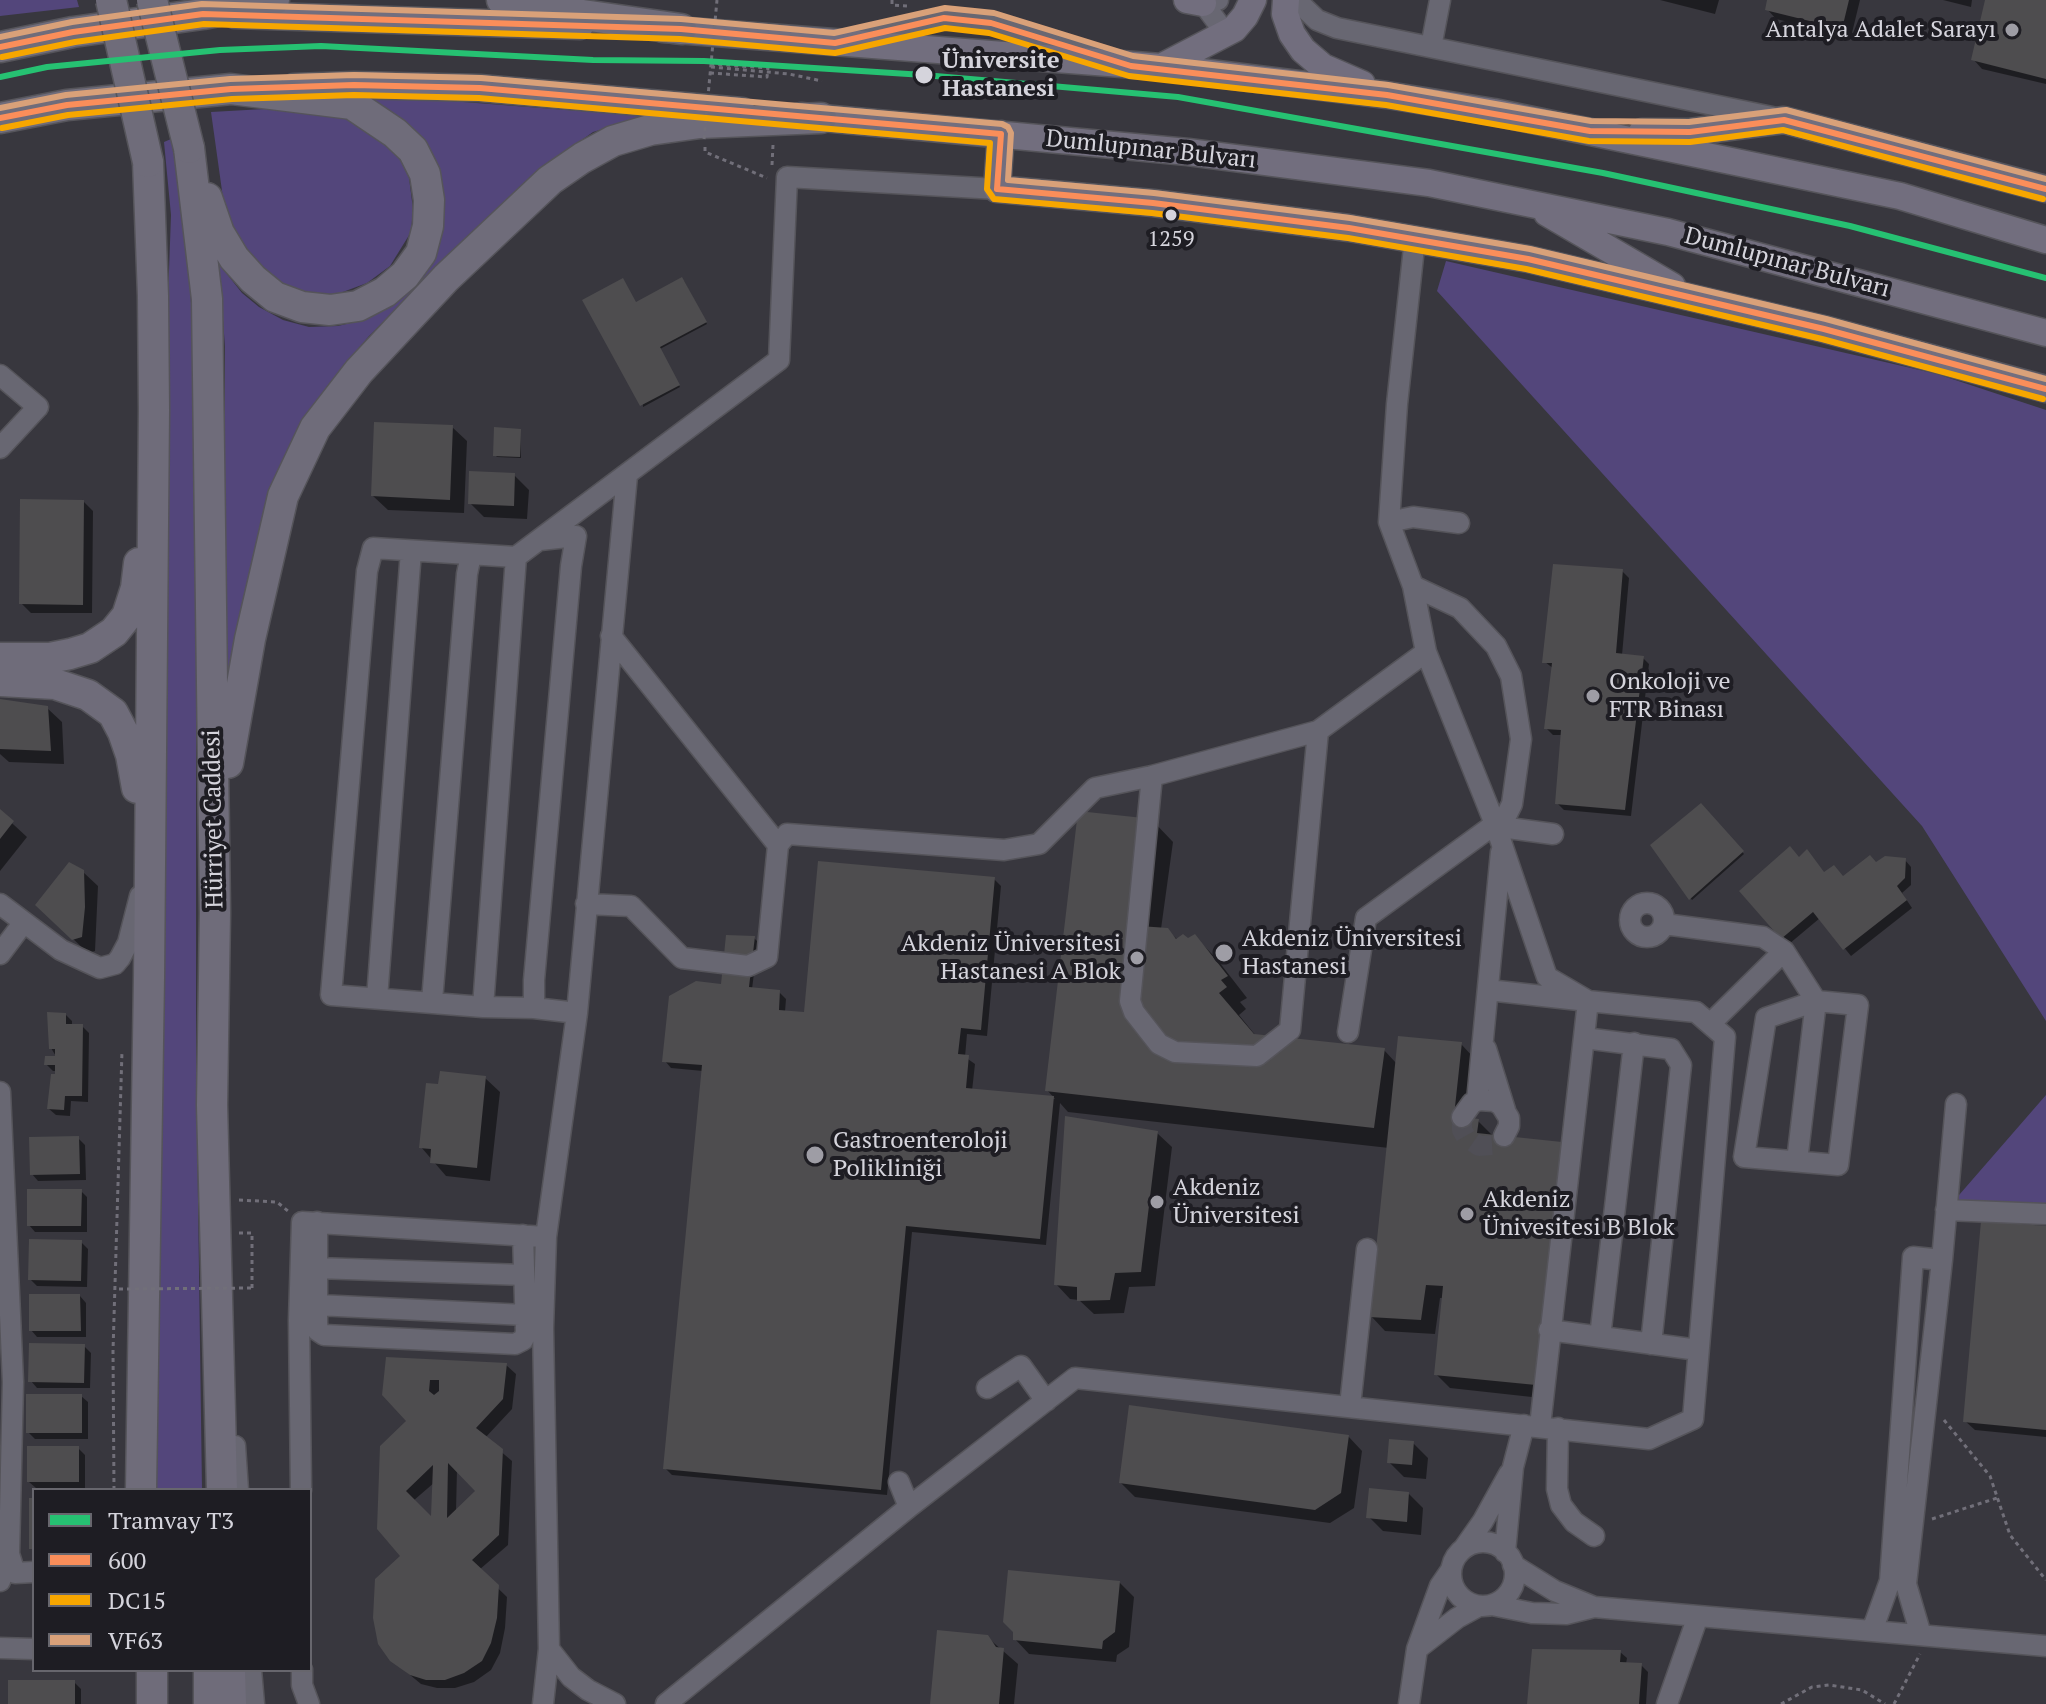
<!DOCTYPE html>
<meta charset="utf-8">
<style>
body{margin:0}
#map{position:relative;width:2046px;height:1704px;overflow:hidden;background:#38373e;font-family:"PT Serif",serif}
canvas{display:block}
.legend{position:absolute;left:32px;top:1488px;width:280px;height:184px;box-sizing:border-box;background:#1e1d23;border:2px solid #67666d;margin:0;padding:10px 14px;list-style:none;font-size:24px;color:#d5d4dc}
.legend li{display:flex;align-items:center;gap:16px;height:40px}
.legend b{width:40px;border:2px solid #67666d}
</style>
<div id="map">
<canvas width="2046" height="1704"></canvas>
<ul class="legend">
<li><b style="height:10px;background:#26c172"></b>Tramvay T3</li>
<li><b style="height:10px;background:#fa8e5a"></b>600</li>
<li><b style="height:10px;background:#f7a600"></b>DC15</li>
<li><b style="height:10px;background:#d9a179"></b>VF63</li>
</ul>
</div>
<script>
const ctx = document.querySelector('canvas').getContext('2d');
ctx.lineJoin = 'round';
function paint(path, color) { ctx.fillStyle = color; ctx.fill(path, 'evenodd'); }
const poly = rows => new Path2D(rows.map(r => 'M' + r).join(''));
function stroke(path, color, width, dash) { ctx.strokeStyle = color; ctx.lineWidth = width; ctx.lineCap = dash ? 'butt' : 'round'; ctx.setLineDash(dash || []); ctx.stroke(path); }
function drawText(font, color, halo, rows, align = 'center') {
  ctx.font = font + ' "PT Serif",serif'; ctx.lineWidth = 8; ctx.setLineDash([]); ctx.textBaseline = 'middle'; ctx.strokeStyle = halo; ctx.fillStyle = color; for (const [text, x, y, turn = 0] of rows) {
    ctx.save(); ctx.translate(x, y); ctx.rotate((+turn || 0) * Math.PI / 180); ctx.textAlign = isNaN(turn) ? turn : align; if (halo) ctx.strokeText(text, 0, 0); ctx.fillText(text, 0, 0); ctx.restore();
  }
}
const green = poly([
 [0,0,77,0,79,7,0,16],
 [411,98,646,116,593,132,535,173,369,336,328,385,306,417,228,672,225,650,225,347,219,264,242,293,259,307,283,320,309,327,338,326,363,320,382,310,410,288,439,221,370,99],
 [282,108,329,110,392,139,408,170,413,209,411,232,390,266,367,283,332,296,302,293,275,281,244,256,223,198,211,112],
 [171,139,186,221,196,385,196,1053,202,1490,156,1490,165,383,171,215,164,142],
 [1446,261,1937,374,2046,410,2046,1021,1922,826,1437,291],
 [2046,1095,2046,1213,1946,1210]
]);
const shadow = poly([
 [1660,0,1719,0,1715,14],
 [1769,0,1860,0,1851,37,1776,19,1767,9],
 [1943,0,1972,0,1971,7],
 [1987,0,2046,0,2046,84,1982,69,1973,59],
 [684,281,707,324,660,349,680,387,643,407,636,304],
 [452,427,467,441,464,513,388,510,373,496],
 [520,431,521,458,497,457,495,455],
 [514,475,529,490,527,519,484,517,470,503],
 [84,502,93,511,92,613,31,613,21,603],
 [1622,571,1629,578,1622,655,1643,658,1649,664,1631,816,1564,810,1557,803,1562,735,1553,735,1546,728,1554,669,1545,662],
 [0,701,47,708,62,722,64,764,9,762,0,754],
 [1701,805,1744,854,1692,900,1652,845],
 [1,813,27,837,0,871,0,814],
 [1152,820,1173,842,1161,929,1167,930,1178,940,1188,941,1195,937,1216,958,1247,998,1240,1002,1246,1009,1239,1015,1256,1036,1384,1050,1397,1064,1461,1044,1475,1059,1469,1120,1478,1121,1492,1135,1550,1399,1450,1388,1436,1374,1444,1298,1440,1298,1435,1334,1385,1331,1371,1316,1389,1148,1068,1112,1060,1103,1046,1245,912,1232,887,1495,672,1475,665,1468,703,1071,671,1068,665,1061,727,987,754,938,758,942,752,989,779,992,786,999,785,1012,806,1014,994,879,1001,886,987,1036,967,1034,965,1057,975,1064,972,1091,1055,1099,1047,1090],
 [1800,859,1825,874,1844,878,1877,864,1905,860,1911,867,1911,885,1902,893,1912,908,1851,956,1820,918,1789,944,1782,937],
 [83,872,98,886,95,951,88,953,52,919],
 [66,1015,72,1021,72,1026,82,1026,89,1033,88,1102,71,1101,70,1116,56,1115,49,1109,57,1071,53,1071,46,1064,57,1058,51,1048],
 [485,1078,500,1092,490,1181,446,1176,421,1147,440,1086],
 [1157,1133,1172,1147,1155,1286,1129,1287,1124,1313,1094,1314,1079,1300,1070,1299,1056,1284],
 [78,1138,85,1145,86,1180,38,1181,32,1174],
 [81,1191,87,1197,87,1232,35,1232,29,1225],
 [2046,1228,2046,1437,1975,1430,1965,1421],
 [81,1242,88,1249,87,1287,37,1286,30,1279],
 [80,1296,86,1303,86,1337,37,1337,31,1330],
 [84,1346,91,1353,90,1388,37,1388,31,1381],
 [387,1359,506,1365,516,1374,512,1409,485,1438,512,1461,508,1545,479,1570,507,1597,505,1628,500,1653,491,1670,474,1682,455,1688,437,1688,421,1684,392,1660,403,1556,409,1421],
 [457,1469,478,1491,456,1512],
 [435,1482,433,1521,413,1501],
 [81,1396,88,1402,88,1439,35,1439,28,1432],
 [1348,1436,1362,1451,1354,1508,1330,1523,1135,1497,1121,1483],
 [1413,1443,1428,1458,1426,1479,1404,1477,1389,1462],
 [78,1448,85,1455,85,1488,36,1488,29,1482],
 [1409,1494,1423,1508,1421,1535,1383,1531,1369,1517],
 [1119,1582,1134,1597,1129,1647,1117,1655,1116,1662,1029,1654,1015,1639],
 [987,1637,1018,1664,1014,1704,932,1704],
 [1620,1652,1627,1658,1626,1664,1641,1665,1648,1672,1646,1704,1529,1704],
 [74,1682,81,1689,81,1704,10,1704]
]);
const building = poly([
 [1767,0,1849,0,1842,29,1765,10],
 [1985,0,2046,0,2046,79,1971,60],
 [682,277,707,322,660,347,680,385,640,406,582,300,623,278,636,302],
 [374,422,453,425,450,500,371,496],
 [494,427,521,429,520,457,493,456],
 [469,471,515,473,514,506,468,504],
 [20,499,84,500,83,605,19,604],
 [1553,564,1623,569,1616,653,1644,656,1625,810,1555,804,1561,730,1544,729,1552,663,1542,663],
 [0,699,48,706,51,751,0,749],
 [1701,803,1744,851,1689,900,1650,845],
 [0,809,14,821,0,839],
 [1078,811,1153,819,1139,926,1168,928,1176,939,1183,934,1188,938,1195,934,1228,976,1221,980,1227,987,1219,993,1254,1034,1385,1048,1374,1128,1045,1091],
 [1790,846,1799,857,1807,849,1824,872,1834,865,1843,876,1870,855,1876,862,1885,856,1906,858,1905,878,1897,886,1907,900,1843,950,1813,912,1781,939,1739,891],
 [818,861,995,877,981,1030,961,1028,958,1054,969,1055,966,1088,1054,1096,1040,1239,906,1226,881,1490,663,1469,702,1065,662,1062,669,996,696,981,721,984,726,935,755,936,749,987,780,990,779,1010,804,1012],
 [69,862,84,870,85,907,82,937,72,940,35,905],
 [47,1012,66,1013,66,1024,83,1024,82,1096,65,1096,64,1110,47,1109,51,1074,55,1074,55,1065,44,1065,45,1056,55,1056,55,1049,49,1049],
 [1398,1036,1462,1042,1454,1116,1479,1119,1477,1133,1562,1142,1536,1385,1434,1375,1443,1286,1426,1285,1421,1320,1369,1317],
 [440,1071,486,1076,477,1168,430,1163,431,1149,419,1148,426,1083,438,1084],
 [1065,1116,1158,1131,1141,1272,1115,1273,1110,1300,1077,1301,1077,1287,1054,1285],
 [79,1136,80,1174,30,1175,29,1137],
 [27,1189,82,1189,81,1226,27,1226],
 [1981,1221,2046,1226,2046,1430,1963,1422],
 [29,1239,82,1240,81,1281,28,1280],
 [29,1294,80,1294,81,1331,29,1331],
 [29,1343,85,1344,84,1383,28,1382],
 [386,1357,507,1363,503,1399,476,1428,503,1449,499,1535,472,1560,499,1585,497,1618,491,1643,482,1661,464,1673,445,1680,426,1680,410,1675,390,1661,378,1644,373,1618,375,1579,400,1556,377,1529,380,1446,406,1421,382,1395],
 [430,1380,439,1380,439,1391,434,1395,429,1391],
 [448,1463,475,1491,447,1518],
 [433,1465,431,1516,406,1491],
 [26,1394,82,1394,82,1433,26,1433],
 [1129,1405,1349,1435,1341,1493,1315,1510,1119,1483],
 [1389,1439,1414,1441,1412,1465,1387,1463],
 [27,1446,79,1446,79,1482,27,1482],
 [1369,1488,1409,1492,1407,1522,1366,1518],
 [29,1498,34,1498,34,1549,29,1549],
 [1008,1570,1120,1581,1115,1632,1103,1641,1102,1649,1013,1640,1013,1632,1003,1622],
 [937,1630,988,1635,996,1647,1004,1648,999,1704,930,1704],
 [1532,1649,1621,1650,1620,1662,1642,1663,1639,1704,1527,1704],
 [8,1680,75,1680,75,1704,8,1704]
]);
const minorTunnel = poly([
 [1462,1117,1462,1130,1466,1137,1479,1146,1494,1145,1504,1136]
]);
const path = poly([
 [892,0,892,5,907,6],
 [711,67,789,74,822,81],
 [710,73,767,77,768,68,711,64],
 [705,147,705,152,767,178],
 [772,165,773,145],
 [239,1200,277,1202,288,1211],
 [239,1233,252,1233,252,1288],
 [1944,1420,1990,1476,2010,1535,2046,1580],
 [114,1490,113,1351,122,1051],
 [1932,1519,1997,1498],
 [1781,1704,1812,1687,1829,1685,1862,1690,1885,1704],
 [1894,1704,1920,1654]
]);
const minor = poly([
 [1218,0,1203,3,1226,34],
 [1296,0,1317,20,1337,28,1772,117],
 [856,38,944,18,991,23,1093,54],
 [1431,47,1440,0],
 [0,375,38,407,0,448],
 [1389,522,1413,517,1459,523],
 [540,540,576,536,571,566,534,980,534,1008,483,1007,331,995,367,571,373,548,516,557,779,360,787,177,997,189],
 [1413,586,1460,608,1496,646,1511,676,1521,739,1512,804,1498,832],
 [1318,731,1426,652],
 [1501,827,1553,834],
 [778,845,787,834,1004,850,1039,844,1095,788,1152,776,1318,731,1290,1030,1257,1056,1175,1052,1159,1044,1134,1012,1130,1001,1152,776],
 '1630 920a17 17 0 1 1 34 0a17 17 0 1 1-34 0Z',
 [0,904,61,950,100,968,115,964,120,958,128,943,140,896],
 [586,904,631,906,682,958,748,966,767,957,778,845,611,636],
 [1664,924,1763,937,1784,951,1710,1024],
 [1784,951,1816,1001,1797,1161],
 [0,954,24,922],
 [1488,990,1588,1001,1540,1426],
 [377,998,411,551],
 [432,1001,467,574,471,555],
 [1816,1001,1858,1005,1838,1165,1744,1157,1766,1018,1816,1001],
 [483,1007,516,557],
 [534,1008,577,1013],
 [1348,1032,1366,918,1495,824],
 [1584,1038,1671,1049,1681,1065,1651,1344],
 [1486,1049,1505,1110],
 [0,1092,13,1382,9,1554,0,1581],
 [1477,1101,1501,852],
 [1462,1117,1472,1103,1479,1100,1494,1101,1501,1105,1509,1118,1509,1126,1504,1136],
 [1946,1210,2046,1214],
 [317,1222,317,1323,318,1331,324,1335,515,1344,523,1340,526,1333,523,1235],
 [317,1268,524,1275],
 [317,1305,525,1315],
 [1549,1330,1698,1350],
 [1600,1337,1634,1043],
 [987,1388,1021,1366,1046,1401],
 [1350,1406,1367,1249],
 [1558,1428,1557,1489,1561,1505,1574,1522,1594,1536],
 [235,1446,238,1490],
 [899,1482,909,1507],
 [301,1490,299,1320,302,1222,546,1237],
 '1451 1574a32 32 0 1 1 64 0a32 32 0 1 1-64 0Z',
 [1464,1548,1483,1521,1509,1474],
 [1505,1552,1513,1467,1524,1425],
 [9,1554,15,1573,34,1572],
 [1513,1565,1555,1591,1594,1607,2046,1646],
 [1492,1605,1532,1613,1566,1614,1594,1607],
 [1872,1631,1890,1581,1913,1257,1942,1260],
 [1921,1635,1906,1584,1942,1260,1956,1104],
 [0,1648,34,1649],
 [549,1649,571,1677,588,1690,615,1704],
 [1417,1649,1457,1618,1479,1606],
 [251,1670,254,1704],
 [302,1670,302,1685,309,1704],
 [543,1704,549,1649,543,1328,546,1237,577,1013,627,475],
 [666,1704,909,1507,1075,1378,1649,1439,1693,1419,1725,1037,1696,1012,1588,1001,1547,977,1495,824,1426,652,1413,586,1389,522,1397,404,1415,238],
 [1409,1704,1417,1649,1440,1586,1451,1570],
 [1667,1704,1698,1616]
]);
const major = poly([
 [1187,0,1203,3],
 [1286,0,1285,14,1292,34,1303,50,1323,67,1362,84],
 [235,15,580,26],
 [663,29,1161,67,1387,95,1494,112,1900,196,2046,240],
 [1161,67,1234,29,1245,16,1253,0],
 [294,87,354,85,480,88,742,111],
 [801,116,1188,152,1429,183,1668,232,2046,333],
 [1642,132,1690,132,1784,120,2046,189],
 [1001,134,997,189,1153,203,1349,228,1528,259,1824,329,2046,389],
 [1547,213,1672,286]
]);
const highway = poly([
 [502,0,533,8,681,29],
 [0,47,73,32,203,14,274,0],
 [0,118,67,105,231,89,352,104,395,133,413,150,425,174,429,200,428,226,421,253,405,275,385,292,358,306,330,310,302,307,275,297,253,279,234,258,219,233,207,198],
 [189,148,207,299,215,913,212,1105,222,1490],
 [0,658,50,658,70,654,90,648,114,632,127,616,136,588,139,563],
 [0,681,55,684,88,695,113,713,123,732,131,755,137,788],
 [228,763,250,639,283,496,315,428,359,371,446,278,550,180,582,158,613,141,650,130,700,123,821,118],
 [141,1490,149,978,154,410,153,296,148,162],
 [152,1670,152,1704],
 [230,1670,231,1704],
 [209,1704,209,1670]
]);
const pathBridge = poly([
 [704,139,717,0],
 [119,1289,252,1288]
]);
const highwayBridge = poly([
 [111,0,148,162],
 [152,0,189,148]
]);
const bus1 = poly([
 [0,47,73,32,203,14,681,29,835,43,944,18,991,23,1131,66,1387,95,1590,131,1690,132,1784,120,2046,189],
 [0,118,67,105,231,89,354,85,480,88,1001,134,997,189,1153,203,1349,228,1528,259,1824,329,2046,389]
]);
const bus2 = poly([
 [2,57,75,42,204,24,680,39,835,53,945,28,989,33,1129,76,1386,105,1589,141,1690,142,1783,130,2043,199],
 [2,128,68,115,232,99,354,95,479,98,990,143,987,189,994,199,1152,213,1348,238,1526,269,1822,339,2043,399]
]);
const bus3 = poly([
 [0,37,72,22,202,4,681,19,834,33,945,8,994,13,1133,56,1388,85,1591,121,1689,122,1786,110,2046,179],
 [0,108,66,95,230,79,354,75,481,78,1002,124,1008,127,1011,133,1008,180,1154,193,1350,218,1530,249,1826,319,2046,379]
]);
const tram1 = poly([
 [0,77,47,67,220,50,321,46,593,60,704,61,924,75,1178,97,1603,173,1850,226,2046,278]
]);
const markers = [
 [2012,30,8,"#9e9da5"],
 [924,75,10,"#d5d4dc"],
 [1171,215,7,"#d5d4dc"],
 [1593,696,8,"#9e9da5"],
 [1224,953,10,"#9e9da5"],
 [1137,958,8,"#9e9da5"],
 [815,1155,10,"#9e9da5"],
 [1157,1202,8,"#9e9da5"],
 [1467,1214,8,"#9e9da5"]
];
const busNames = [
 ["1259",1171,240]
];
const poiNames = [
 ["Antalya Adalet Sarayı",1996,30,"right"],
 ["Onkoloji ve",1609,682],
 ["FTR Binası",1609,710],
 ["Akdeniz Üniversitesi",1242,939],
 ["Hastanesi",1242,967],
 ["Akdeniz Üniversitesi",1121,944,"right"],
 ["Hastanesi A Blok",1121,972,"right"],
 ["Gastroenteroloji",833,1141],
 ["Polikliniği",833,1169],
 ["Akdeniz",1173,1188],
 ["Üniversitesi",1173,1216],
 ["Akdeniz",1483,1200],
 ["Ünivesitesi B Blok",1483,1228]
];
const stopNames = [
 ["Üniversite",942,61],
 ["Hastanesi",942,89]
];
const streetNames = [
 ["Dumlupınar Bulvarı",1151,150,6],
 ["Dumlupınar Bulvarı",1787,263,15],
 ["Hürriyet Caddesi",214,819,-91]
];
paint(green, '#53467b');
paint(shadow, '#0007');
paint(building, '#4e4d4f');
stroke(minorTunnel, '#504f56', 20, [20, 10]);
stroke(minor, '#55545a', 23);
stroke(major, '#55545a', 29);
stroke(highway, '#55545a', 33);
stroke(path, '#716f79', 3, [4, 4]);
stroke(minor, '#686772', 20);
stroke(major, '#726e7e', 26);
stroke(highway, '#6f6c7a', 30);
stroke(highwayBridge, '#55545a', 33, []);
stroke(pathBridge, '#716f79', 3, [4, 4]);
stroke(highwayBridge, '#6f6c7a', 30);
stroke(bus1, '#fa8e5a', 6);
stroke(bus2, '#f7a600', 6);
stroke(bus3, '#d9a179', 6);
stroke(tram1, '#26c172', 6);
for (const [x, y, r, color] of markers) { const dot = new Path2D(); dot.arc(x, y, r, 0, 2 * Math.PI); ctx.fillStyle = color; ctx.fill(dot); stroke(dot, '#1e1d23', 3); }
drawText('22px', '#d5d4dc', '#1e1d23', busNames);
drawText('24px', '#d5d4dc', '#1e1d23', poiNames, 'left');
drawText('bold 24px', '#d5d4dc', '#1e1d23', stopNames, 'left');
drawText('24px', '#d5d4dc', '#1e1d23', streetNames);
</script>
